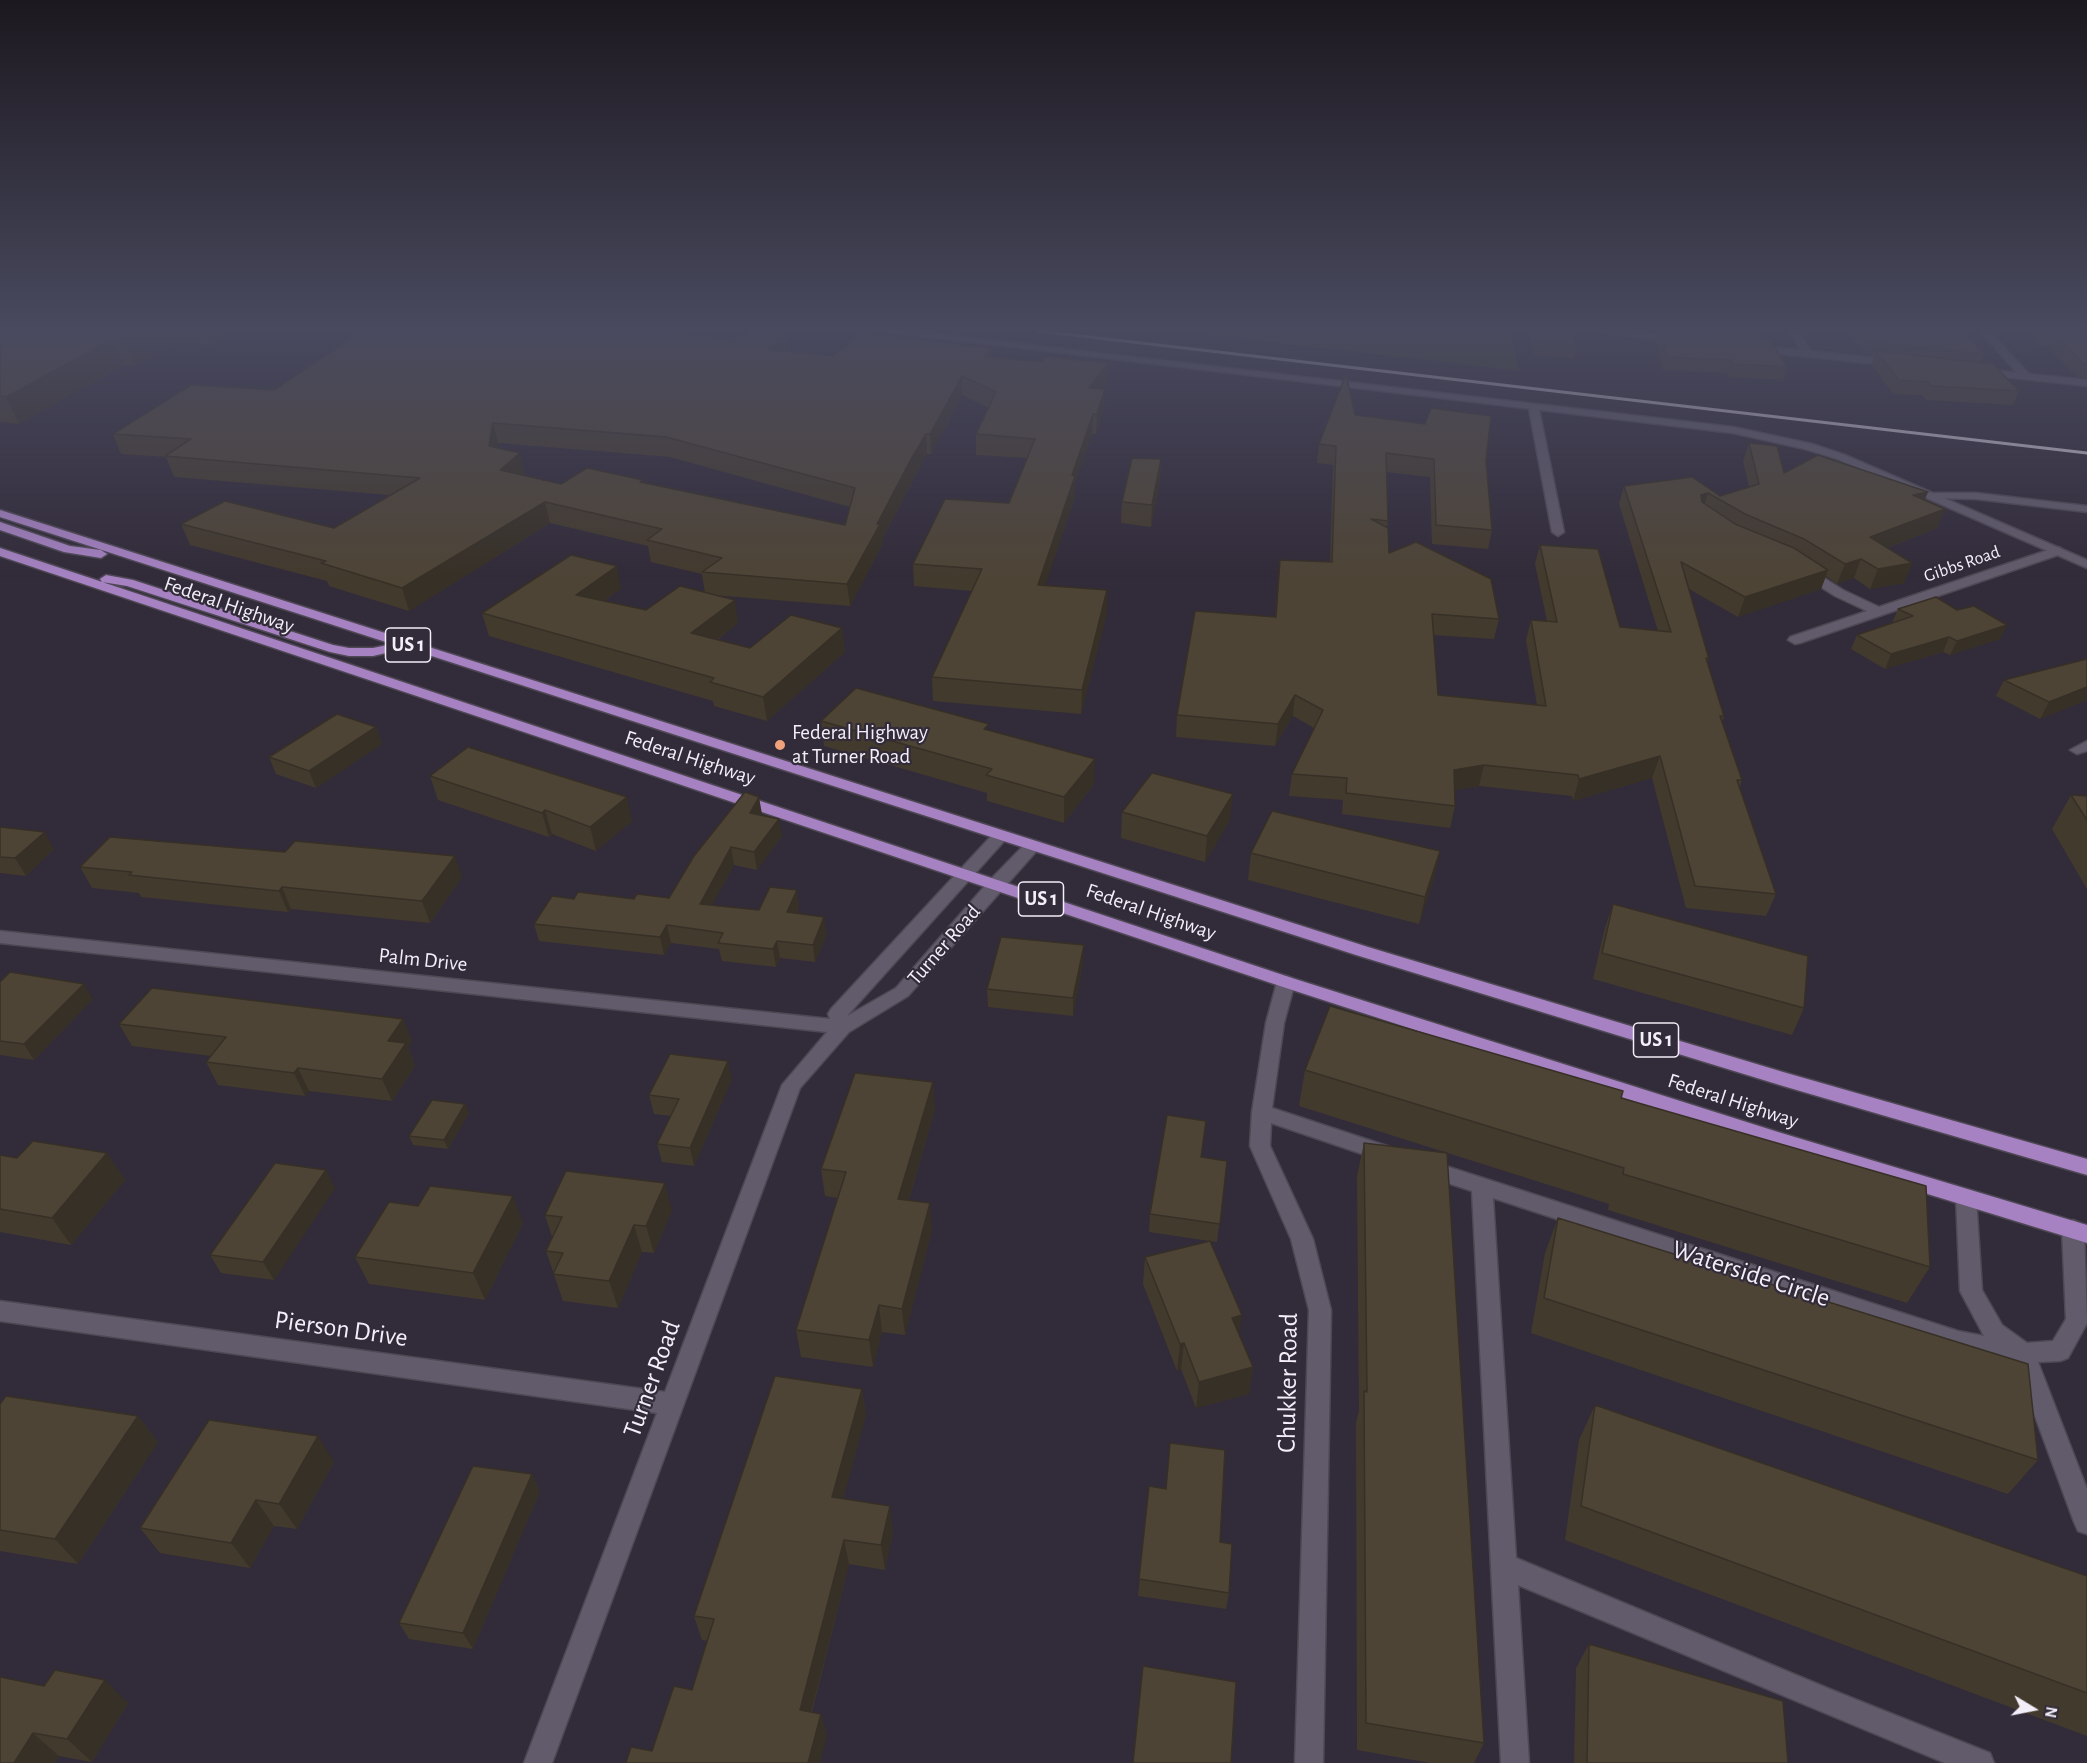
<!DOCTYPE html>
<style>
body{margin:0}
#map{position:relative;width:2087px;height:1763px;overflow:hidden;background:#322b39;font-family:"Alegreya Sans",sans-serif}
canvas{display:block}
.north{position:absolute;left:2003px;top:1679px;width:60px;height:60px;-webkit-text-stroke:4px #322b39;paint-order:stroke;rotate:100deg;font-size:16px;font-weight:700;line-height:24px;text-align:center;color:#f3eef8}
.north::after{content:'';display:block;margin:auto;width:21px;height:27px;background:#f3eef8;clip-path:polygon(50% 0,100% 100%,50% 72%,0 100%)}
</style>
<div id="map">
<canvas width="2087" height="1763"></canvas>
<div class="north">N</div>
</div>
<script>
const ctx = document.querySelector('canvas').getContext('2d');
ctx.lineJoin = 'round';
function paint(path, color) { ctx.fillStyle = color; ctx.fill(path, 'evenodd'); }
const poly = rows => new Path2D(rows.map(r => 'M' + r).join(''));
function stroke(path, color, width, dash) { ctx.strokeStyle = color; ctx.lineWidth = width; ctx.lineCap = dash ? 'butt' : 'round'; ctx.setLineDash(dash || []); ctx.stroke(path); }
function drawText(font, color, halo, rows, align = 'center') {
  ctx.font = font + ' "Alegreya Sans",sans-serif'; ctx.lineWidth = 4.5; ctx.setLineDash([]); ctx.textBaseline = 'middle'; ctx.strokeStyle = halo; ctx.fillStyle = color; for (const [text, x, y, turn = 0] of rows) {
    ctx.save(); ctx.translate(x, y); ctx.rotate((+turn || 0) * Math.PI / 180); ctx.textAlign = isNaN(turn) ? turn : align; if (halo) ctx.strokeText(text, 0, 0); ctx.fillText(text, 0, 0); ctx.restore();
  }
}
const green = poly([
 [1175,331,1511,331,1519,371]
]);
const minor = poly([
 [1595,331,1627,331,1677,337,1682,340,1677,343,1595,331],
 [1789,331,1798,331,1811,351,1895,360,1900,363,1895,366,1754,351,1749,348,1754,345,1801,350,1789,331],
 [1980,331,1989,331,2029,374,2087,380,2087,386,1977,374,1977,370,1980,369,2017,373,1980,331],
 [1534,406,1539,409,1564,532,1558,536,1552,532,1529,409,1534,406],
 [1934,493,1976,493,2087,506,2087,512,1976,499,1930,498,1930,494,1934,493],
 [2057,547,2061,548,2061,554,1800,643,1795,644,1788,640,1790,637,1867,611,1835,596,1802,575,1800,572,1802,569,1810,569,1843,590,1879,607,2057,547],
 [2087,741,2087,751,2077,754,2070,750,2087,741],
 [1000,831,1008,836,1006,839,847,1016,896,988,990,880,1027,842,1039,842,1041,846,908,996,849,1032,800,1088,552,1763,524,1763,657,1413,0,1321,0,1301,665,1392,782,1085,827,1032,0,943,0,931,830,1019,828,1014,831,1009,994,833,1000,831],
 [1286,976,1292,978,1295,982,1284,1023,1272,1108,1390,1147,1393,1153,1390,1159,1383,1161,1271,1123,1270,1146,1313,1239,1331,1310,1323,1763,1295,1763,1309,1310,1291,1239,1250,1146,1252,1112,1266,1023,1277,982,1280,978,1286,976],
 [1427,1160,1958,1331,1984,1336,1960,1291,1956,1197,1959,1191,1966,1189,1973,1191,1976,1197,1982,1290,2002,1325,2027,1343,2053,1341,2066,1319,2062,1229,2066,1223,2073,1220,2080,1223,2084,1229,2087,1323,2068,1358,2060,1361,2038,1362,2087,1489,2087,1534,2078,1531,2074,1522,2015,1362,1958,1351,1493,1198,1516,1558,1832,1690,1990,1753,1994,1763,1945,1763,1518,1585,1529,1763,1501,1763,1472,1191,1420,1174,1417,1168,1420,1162,1427,1160]
]);
const tertiary = poly([
 [879,331,910,331,1733,427,1812,444,1845,455,2087,560,2087,568,1837,459,1805,449,1733,433,879,331]
]);
const primary = poly([
 [0,510,1368,947,1783,1072,2087,1159,2087,1175,1783,1086,1356,955,407,648,373,656,349,656,330,652,127,586,102,582,100,579,106,575,133,580,333,645,349,648,373,648,392,644,0,517,0,510],
 [0,522,70,546,101,550,107,554,101,558,64,552,0,530,0,522],
 [0,548,1292,978,1778,1132,2087,1225,2087,1243,1778,1148,1280,986,0,556,0,548]
]);
const rail = poly([
 [1038,331,2087,453]
]);
const wall = poly([
 [0,331,237,331,214,345,175,342,134,365,124,365,19,424,0,422],
 [1528,331,1572,331,1576,345,1573,358,1534,356],
 [1653,331,1762,331,1763,333,1761,338,1787,367,1783,380,1729,377,1727,373,1663,370,1655,340,1657,332],
 [1846,331,1963,331,1984,354,1980,362,2019,391,2013,405,1926,400,1922,395,1893,394,1871,364,1874,356,1864,354],
 [2026,331,2087,331,2087,378,2078,377,2046,346,2040,346],
 [787,334,789,351,833,356,991,348,991,357,1107,382,1102,389,1105,389,1104,409,1096,434,1092,434,1075,484,1075,497,1045,585,1107,590,1107,613,1081,714,933,701,932,677,972,591,914,586,913,564,1009,503,1027,458,976,455,976,434,989,408,962,395,931,454,927,454,912,482,882,540,882,545,850,606,712,595,738,623,717,640,750,648,842,628,845,652,767,721,714,706,713,701,489,636,482,613,621,588,604,601,646,610,705,593,702,574,651,562,648,546,550,523,409,611,329,586,327,581,190,545,181,524,334,528,390,495,174,477,166,457,121,454,113,434,274,390,734,340,745,336],
 [498,443,670,457,850,507,845,525,643,482,561,484,522,475,525,473,497,448],
 [1355,415,1486,460,1492,530,1488,549,1432,544,1430,477,1386,472,1388,521,1387,527,1389,553,1499,619,1494,639,1433,635,1438,695,1537,705,1526,640,1531,620,1547,621,1535,564,1540,545,1620,627,1658,631,1619,504,1624,486,1692,477,1720,496,1749,487,1743,461,1749,443,1784,473,1928,492,1924,500,1945,509,1937,528,1887,548,1912,563,1904,583,1870,589,1854,578,1837,584,1826,576,1821,589,1738,617,1689,589,1709,659,1707,663,1724,716,1722,722,1742,780,1740,787,1776,894,1766,916,1686,908,1652,778,1573,801,1572,796,1479,786,1455,790,1455,806,1450,828,1342,814,1343,800,1289,796,1292,774,1314,728,1293,716,1275,746,1176,737,1177,715,1275,617,1280,560,1330,562,1333,465,1317,463,1319,444],
 [1161,459,1160,480,1151,527,1121,523,1122,502],
 [1898,609,2000,639,1950,655,1943,652,1885,669,1851,649,1857,635,1892,623],
 [2004,680,2087,700,2040,719,1996,696],
 [821,721,989,730,1094,784,1064,823,987,801,987,793,824,746],
 [376,727,382,744,316,788,276,774,269,757],
 [430,776,632,821,596,851,552,834,549,837,438,800],
 [2071,795,2087,796,2087,889,2052,829],
 [1122,812,1230,820,1205,862,1121,838],
 [762,814,761,815,782,836,757,870,734,865,712,905,759,910,797,890,799,908,797,914,827,934,815,962,780,958,776,967,722,961,719,949,671,943,664,955,539,941,534,924,574,899,669,898],
 [0,827,54,849,26,876,0,873],
 [1440,851,1434,878,1419,924,1248,880,1251,853],
 [80,867,462,877,430,923,291,909,288,912,141,897,139,893,92,888],
 [1613,904,1804,1008,1792,1035,1593,979,1604,931],
 [1083,963,1073,1016,988,1007,987,989],
 [0,982,93,999,34,1060,0,1055],
 [403,1019,412,1041,408,1047,415,1066,392,1101,309,1091,305,1096,218,1085,206,1062,211,1056,132,1046,119,1024],
 [1305,1070,1621,1098,1930,1267,1907,1303,1608,1210,1609,1204,1299,1106],
 [732,1079,694,1166,662,1162,657,1144,671,1116,654,1114,649,1095],
 [933,1082,935,1109,909,1200,932,1230,905,1335,882,1332,873,1367,801,1357,796,1330,838,1198,825,1196,821,1169],
 [465,1104,469,1113,448,1149,413,1145,409,1136],
 [1364,1143,1484,1743,1474,1763,1430,1763,1357,1750,1356,1423,1359,1411,1357,1176],
 [107,1153,125,1180,71,1245,0,1232,0,1155,17,1158],
 [1201,1157,1227,1161,1217,1242,1210,1241,1239,1335,1253,1367,1249,1394,1196,1408,1181,1369,1177,1371,1143,1284,1145,1257,1209,1241,1149,1232,1150,1214],
 [335,1188,274,1280,221,1273,210,1255],
 [672,1210,654,1253,642,1252,618,1308,563,1301,546,1251,552,1237,545,1215],
 [1558,1218,2038,1460,2008,1494,1531,1333,1545,1253],
 [523,1223,485,1300,369,1284,355,1257],
 [862,1389,866,1415,843,1499,893,1531,885,1570,849,1564,812,1712,821,1714,827,1736,652,1751,692,1690,708,1641,702,1640,694,1616],
 [0,1404,138,1416,158,1442,78,1564,0,1551],
 [1595,1405,2087,1576,2087,1736,1565,1540,1579,1440],
 [334,1462,297,1529,274,1526,250,1568,160,1553,140,1528],
 [532,1474,540,1491,473,1649,409,1639,399,1623],
 [1149,1486,1220,1542,1229,1593,1226,1609,1138,1596],
 [1589,1644,1788,1763,1574,1763,1576,1668],
 [44,1686,128,1703,92,1762,59,1756,55,1763,0,1763]
]);
const shadedWall = poly([
 [138,331,171,331,175,342,134,365,123,340],
 [210,331,237,331,214,345],
 [787,334,789,352,768,349],
 [113,339,124,365,19,424,6,397],
 [991,348,992,367,985,357],
 [1108,363,1107,382,1089,408,1089,388],
 [962,376,962,395,931,454,930,434],
 [1105,389,1104,409,1096,434,1097,414],
 [1093,414,1092,434,1075,484,1075,497,1038,607,1038,585,1072,475],
 [493,423,498,443,494,466,489,446],
 [926,434,927,454,912,482,882,540,882,545,850,606,847,584,877,524,910,461],
 [520,453,525,473,505,491,500,470],
 [1161,459,1160,480,1151,527,1152,505],
 [1928,492,1920,511,1913,495],
 [1708,493,1702,512,1701,495],
 [545,502,550,523,409,611,402,588],
 [1945,509,1937,528,1863,557,1870,537],
 [1861,559,1854,578,1837,584,1845,564],
 [1912,563,1904,583,1870,589,1878,569],
 [617,566,621,588,581,617,576,595],
 [1828,570,1821,589,1738,617,1745,597],
 [1107,590,1107,613,1081,714,1082,690],
 [735,600,738,623,695,656,691,633],
 [2007,625,2000,639,1950,655,1957,641],
 [842,628,845,652,767,721,763,697],
 [1949,637,1943,652,1885,669,1891,654],
 [2087,687,2087,700,2040,719,2049,702],
 [1295,695,1293,716,1275,746,1278,724],
 [376,727,382,744,316,788,309,771],
 [1660,756,1652,778,1573,801,1579,779],
 [1095,759,1094,784,1064,823,1064,797],
 [1484,765,1479,786,1449,791,1454,770],
 [1233,794,1230,820,1205,862,1207,836],
 [627,797,632,821,596,851,590,827],
 [759,797,762,814,753,830,750,813],
 [545,810,552,834,549,837,542,813],
 [779,819,782,836,757,870,754,852],
 [45,832,54,849,26,876,15,858],
 [731,847,734,865,703,922,700,904],
 [1440,851,1434,878,1419,924,1425,897],
 [455,856,462,877,430,923,422,901],
 [282,887,291,909,288,912,279,891],
 [797,890,799,908,790,930,787,912],
 [824,917,827,934,815,962,813,945],
 [667,925,671,943,664,955,660,937],
 [777,941,780,958,776,967,773,949],
 [1084,945,1083,963,1073,1016,1073,998],
 [84,984,93,999,34,1060,24,1044],
 [403,1019,412,1041,408,1047,415,1066,392,1101,382,1079,388,1041],
 [728,1061,732,1079,694,1166,690,1148],
 [298,1068,309,1091,305,1096,294,1073],
 [933,1082,935,1109,901,1226,898,1199],
 [465,1104,469,1113,448,1149,444,1140],
 [107,1153,125,1180,71,1245,52,1218],
 [326,1170,335,1188,274,1280,263,1262],
 [665,1183,672,1210,654,1253,646,1226],
 [513,1196,523,1223,485,1300,473,1273],
 [930,1203,932,1230,905,1335,902,1309],
 [634,1225,642,1252,618,1308,609,1281],
 [879,1305,882,1332,873,1367,869,1340],
 [1242,1315,1238,1342,1232,1318],
 [1184,1343,1181,1369,1177,1371,1180,1344],
 [1253,1367,1249,1394,1196,1408,1199,1382],
 [862,1389,866,1415,837,1522,832,1497],
 [138,1416,158,1442,78,1564,55,1539],
 [318,1436,334,1462,297,1529,279,1504],
 [532,1474,540,1491,473,1649,463,1633],
 [256,1500,274,1526,250,1568,231,1543],
 [890,1506,893,1531,885,1570,881,1545],
 [844,1540,849,1564,806,1732,800,1710],
 [105,1680,128,1703,92,1762,67,1739],
 [821,1714,827,1736,820,1763,808,1763],
 [33,1733,59,1756,55,1763,14,1763]
]);
const building = poly([
 [0,331,138,331,123,340,113,339,6,397,0,396,0,331],
 [363,331,660,331,734,340,739,336,745,336,751,331,769,331,787,334,768,349,833,356,861,333,991,348,985,357,1042,362,1047,357,1108,363,1089,388,1105,389,1097,414,1093,414,1072,475,1075,476,1038,585,1107,590,1082,690,932,677,982,569,913,564,945,499,1009,503,1035,439,976,434,996,392,962,376,930,434,926,434,910,461,877,524,880,524,847,584,702,572,722,558,647,540,662,529,545,502,402,588,321,563,326,561,181,524,225,501,334,528,420,478,165,456,191,439,113,434,191,385,274,390,363,331],
 [493,423,666,437,855,488,845,525,640,482,643,480,587,468,561,484,500,470,520,453,489,446,493,423],
 [1534,331,1572,331,1576,345,1537,343,1534,331],
 [1659,331,1698,331,1769,339,1787,367,1733,364,1731,360,1667,357,1659,331],
 [1860,331,1963,331,1984,354,1868,342,1860,331],
 [2044,331,2087,331,2087,364,2084,364,2052,333,2045,333,2044,331],
 [1876,351,1993,364,2019,391,1931,386,1928,382,1899,380,1876,351],
 [1346,374,1355,415,1425,424,1431,408,1491,416,1486,460,1492,530,1436,525,1434,459,1386,453,1388,521,1371,519,1388,528,1389,553,1416,542,1491,579,1499,619,1432,614,1438,695,1546,706,1531,620,1557,622,1540,545,1598,549,1620,627,1671,632,1624,486,1692,477,1720,496,1759,484,1749,443,1777,446,1784,473,1818,455,1928,492,1913,495,1945,509,1870,537,1912,563,1878,569,1861,559,1845,564,1804,539,1745,514,1708,493,1701,495,1702,502,1735,524,1794,548,1828,570,1745,597,1681,562,1709,659,1706,658,1724,716,1720,716,1742,780,1737,780,1776,894,1695,886,1660,756,1579,779,1578,775,1484,765,1454,770,1455,806,1346,793,1347,778,1292,774,1323,710,1295,695,1278,724,1177,715,1195,611,1276,617,1280,560,1332,562,1336,446,1319,444,1346,374],
 [1132,458,1161,459,1152,505,1122,502,1132,458],
 [571,555,617,566,576,595,646,610,680,586,735,600,691,633,750,648,791,615,842,628,763,697,710,682,714,678,482,613,571,555],
 [1936,597,1957,610,1974,606,2007,625,1957,641,1949,637,1891,654,1857,635,1913,616,1898,609,1936,597],
 [2087,659,2087,687,2049,702,2004,680,2087,659],
 [856,688,989,724,984,729,1095,759,1064,797,986,775,992,769,821,721,856,688],
 [337,714,376,727,309,771,269,757,337,714],
 [468,747,627,797,590,827,545,810,542,813,430,776,468,747],
 [1152,773,1233,794,1207,836,1122,812,1152,773],
 [745,792,759,797,750,813,779,819,754,852,731,847,700,904,759,910,770,887,797,890,787,912,824,917,813,945,777,941,773,949,718,943,723,933,667,925,660,937,534,924,552,896,574,899,578,892,634,899,637,894,669,898,694,856,745,792],
 [2071,795,2087,796,2087,820,2071,795],
 [1272,811,1440,851,1425,897,1251,853,1272,811],
 [0,827,45,832,15,858,0,857,0,827],
 [110,837,285,852,295,841,455,856,422,901,282,887,279,891,129,875,132,872,80,867,110,837],
 [1613,904,1808,956,1804,1008,1602,953,1613,904],
 [1001,937,1084,945,1073,998,987,989,1001,937],
 [10,972,84,984,24,1044,0,1041,0,982,10,972],
 [152,988,403,1019,388,1041,406,1043,382,1079,298,1068,294,1073,206,1062,226,1037,119,1024,152,988],
 [1330,1006,1623,1091,1621,1098,1926,1186,1930,1267,1623,1174,1624,1168,1305,1070,1330,1006],
 [670,1054,728,1061,690,1148,657,1144,679,1099,649,1095,670,1054],
 [855,1073,933,1082,898,1199,930,1203,902,1309,879,1305,869,1340,796,1330,846,1172,821,1169,855,1073],
 [432,1100,465,1104,444,1140,409,1136,432,1100],
 [1167,1115,1206,1121,1201,1157,1227,1161,1220,1224,1150,1214,1167,1115],
 [33,1141,107,1153,52,1218,0,1209,0,1155,17,1158,33,1141],
 [1364,1143,1447,1153,1484,1743,1366,1723,1364,1391,1367,1392,1364,1143],
 [275,1163,326,1170,263,1262,210,1255,275,1163],
 [566,1171,665,1183,646,1226,634,1225,609,1281,553,1274,563,1253,546,1251,562,1217,545,1215,566,1171],
 [430,1186,513,1196,473,1273,355,1257,389,1202,418,1206,430,1186],
 [1558,1218,2028,1364,2038,1460,1544,1298,1558,1218],
 [1210,1241,1242,1315,1232,1318,1253,1367,1199,1382,1184,1343,1180,1344,1145,1257,1210,1241],
 [775,1376,862,1389,832,1497,890,1506,881,1545,844,1540,800,1710,821,1714,808,1763,626,1763,631,1747,652,1751,674,1686,692,1690,714,1619,694,1616,775,1376],
 [6,1396,138,1416,55,1539,0,1530,0,1404,6,1396],
 [1595,1405,2087,1576,2087,1693,1581,1506,1595,1405],
 [209,1420,318,1436,279,1504,256,1500,231,1543,140,1528,209,1420],
 [1170,1443,1225,1450,1220,1542,1232,1544,1229,1593,1139,1579,1149,1486,1166,1489,1170,1443],
 [473,1466,532,1474,463,1633,399,1623,473,1466],
 [1589,1644,1783,1701,1788,1763,1587,1763,1589,1644],
 [1143,1666,1236,1682,1231,1763,1133,1763,1143,1666],
 [55,1670,105,1680,67,1739,33,1733,14,1763,0,1763,0,1677,44,1686,55,1670]
]);
const markers = [
 [780,745,6,"#f0a27a"]
];
const farStreetnames = [
 ["Gibbs Road",1962,564,-19]
];
const shields = [
 [408,645,45],
 [1041,899,45],
 [1656,1040,45]
];
const shieldNames = [
 ["US 1",408,645],
 ["US 1",1041,899],
 ["US 1",1656,1040]
];
const streetNames = [
 ["Federal Highway",229,605,19],
 ["Federal Highway",690,758,18],
 ["Federal Highway",1151,912,19],
 ["Turner Road",944,945,-49],
 ["Palm Drive",423,960,6],
 ["Federal Highway",1733,1101,18]
];
const poiNames = [
 ["Federal Highway",792,733],
 ["at Turner Road",792,757]
];
const nearStreetnames = [
 ["Waterside Circle",1751,1274,18],
 ["Pierson Drive",341,1329,8],
 ["Turner Road",652,1379,-70],
 ["Chukker Road",1288,1383,-89]
];
paint(green, '#3d3f23');
stroke(minor, '#4e4854', 3);
stroke(tertiary, '#4e4854', 3);
stroke(primary, '#4e4854', 3);
paint(minor, '#625b6b');
paint(tertiary, '#625b6b');
paint(primary, '#a682c2');
stroke(rail, '#cdc7d2', 3);
paint(wall, '#433a2e');
paint(shadedWall, '#373026');
paint(building, '#4e4436');
stroke(building, '#373026', 1.5);
const sky = ctx.createLinearGradient(0, 0, 0, 578);
sky.addColorStop(0, '#1c181f');
sky.addColorStop(0.57, '#494a5f');
sky.addColorStop(1, '#494a5f00');
ctx.fillStyle = sky;
ctx.fillRect(0, 0, 2087, 578);
for (const [x, y, r, color] of markers) { const dot = new Path2D(); dot.arc(x, y, r, 0, 2 * Math.PI); ctx.fillStyle = color; ctx.fill(dot); stroke(dot, '#322b39', 2); }
drawText('18px', '#f3eef8', '#322b39', farStreetnames);
for (const [x, y, w] of shields) { const box = new Path2D(); box.roundRect(x - w / 2, y - 17, w, 34, 4.5); ctx.fillStyle = '#322b39'; ctx.fill(box); stroke(box, '#f3eef8', 1.5); }
drawText('bold 20px', '#f3eef8', null, shieldNames);
drawText('21px', '#f3eef8', '#322b39', streetNames);
drawText('21px', '#f3eef8', '#322b39', poiNames, 'left');
drawText('26px', '#f3eef8', '#322b39', nearStreetnames);
</script>
